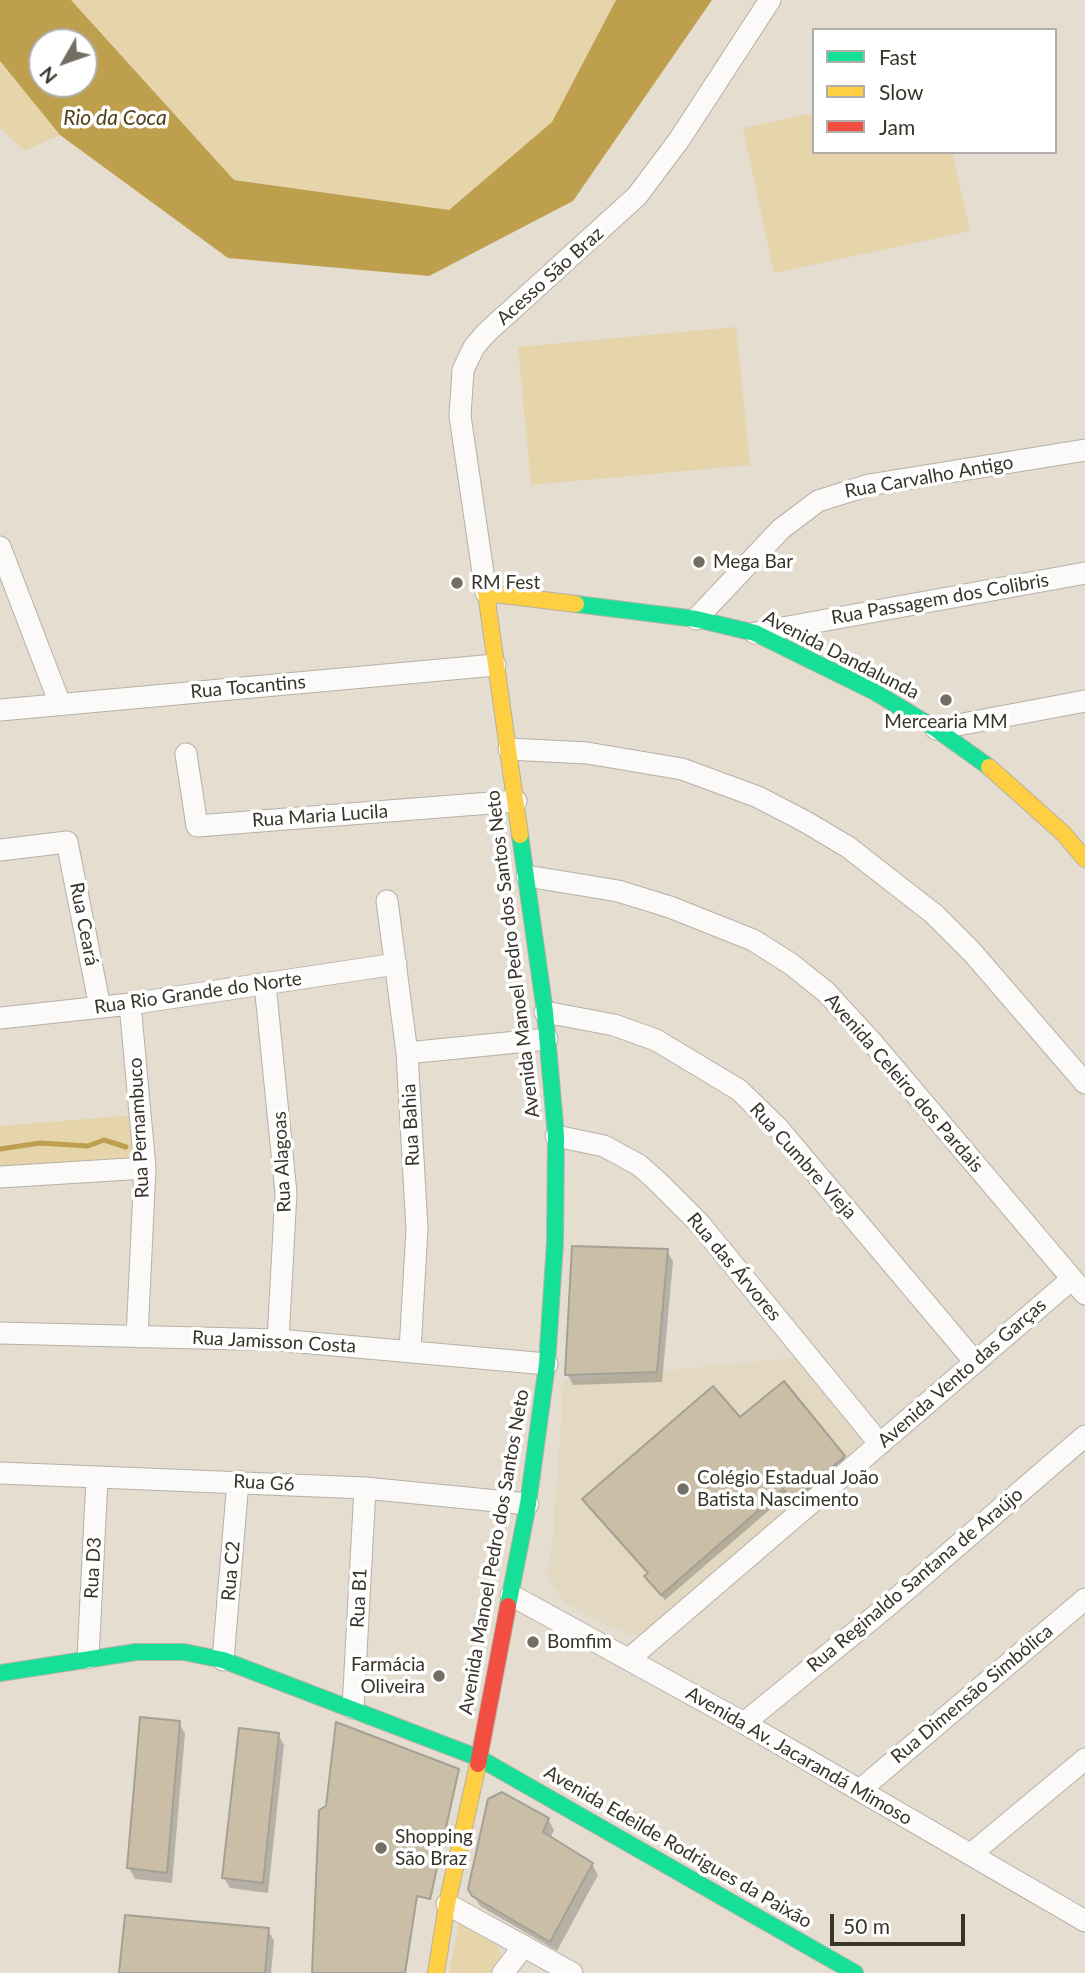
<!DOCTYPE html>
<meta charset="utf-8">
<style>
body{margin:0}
#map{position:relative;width:1085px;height:1973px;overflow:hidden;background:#e4ddd0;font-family:Lato,sans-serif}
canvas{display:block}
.legend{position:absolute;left:812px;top:28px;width:245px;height:126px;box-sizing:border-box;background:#fff;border:2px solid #afaeaa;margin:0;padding:9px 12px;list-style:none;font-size:21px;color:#38342a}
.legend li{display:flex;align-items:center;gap:14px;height:35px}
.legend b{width:35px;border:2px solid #afaeaa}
.north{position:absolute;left:28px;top:28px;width:70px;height:70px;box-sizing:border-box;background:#fff;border:2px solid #afaeaa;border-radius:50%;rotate:230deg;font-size:19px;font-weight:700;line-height:28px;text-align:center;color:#38342a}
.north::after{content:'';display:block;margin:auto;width:24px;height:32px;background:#746f64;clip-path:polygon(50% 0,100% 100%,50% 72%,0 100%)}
.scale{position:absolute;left:830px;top:1914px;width:135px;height:32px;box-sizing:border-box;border:4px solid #38342a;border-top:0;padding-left:9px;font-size:21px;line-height:24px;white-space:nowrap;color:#38342a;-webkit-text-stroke:5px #fff;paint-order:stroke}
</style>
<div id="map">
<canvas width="1085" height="1973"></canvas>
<ul class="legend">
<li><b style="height:9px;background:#16e098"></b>Fast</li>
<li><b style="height:9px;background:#ffcf43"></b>Slow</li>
<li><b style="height:9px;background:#f24e42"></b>Jam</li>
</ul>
<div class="north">N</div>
<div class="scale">50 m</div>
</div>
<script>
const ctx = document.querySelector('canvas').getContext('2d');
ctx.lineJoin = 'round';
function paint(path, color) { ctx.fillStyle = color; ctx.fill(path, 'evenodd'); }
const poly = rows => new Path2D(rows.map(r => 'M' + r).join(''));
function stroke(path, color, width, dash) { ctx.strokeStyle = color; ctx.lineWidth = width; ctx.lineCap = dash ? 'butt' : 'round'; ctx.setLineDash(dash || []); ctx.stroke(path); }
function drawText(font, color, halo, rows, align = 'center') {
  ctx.font = font + ' Lato,sans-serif'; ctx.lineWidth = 7; ctx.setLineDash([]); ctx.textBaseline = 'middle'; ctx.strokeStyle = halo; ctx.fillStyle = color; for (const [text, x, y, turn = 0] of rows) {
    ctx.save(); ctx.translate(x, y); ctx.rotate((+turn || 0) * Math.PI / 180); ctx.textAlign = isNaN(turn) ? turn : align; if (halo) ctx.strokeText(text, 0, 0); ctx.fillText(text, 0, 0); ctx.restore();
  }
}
const built = poly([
 [800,1357,863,1443,660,1623,635,1635,614,1629,564,1602,547,1575,553,1536,564,1381]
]);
const green = poly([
 [71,0,616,0,552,122,449,210,234,180],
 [0,61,60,135,25,151,0,128],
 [814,113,814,152,952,152,970,231,774,273,743,128],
 [736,327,750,465,531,485,518,347],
 [136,1115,139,1160,0,1169,0,1126],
 [459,1923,497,1946,502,1957,491,1973,449,1973]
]);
const water = poly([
 [0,0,71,0,234,180,449,210,552,122,616,0,712,0,573,201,429,276,228,258,60,135,0,61],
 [42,42,84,42,84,84,42,84]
]);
const shadow = poly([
 [666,1250,673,1261,662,1382,573,1385,567,1374],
 [740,1420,844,1457,847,1462,797,1506,788,1494,665,1600,650,1582,649,1574,584,1500],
 [179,1723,185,1734,172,1883,135,1879,129,1868],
 [278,1734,284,1745,268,1893,230,1888,224,1878],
 [457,1770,431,1900,417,1897,406,1973,314,1973],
 [548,1819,554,1830,550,1839,592,1864,598,1875,557,1951,480,1906,470,1889],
 [268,1930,274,1941,271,1973,121,1973]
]);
const stream = poly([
 [0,1149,40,1143,88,1146,104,1140,126,1147]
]);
const building = poly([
 [572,1246,668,1249,657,1372,565,1375,572,1246],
 [784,1381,845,1456,793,1501,783,1489,661,1595,644,1576,648,1573,582,1499,713,1386,740,1417,784,1381],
 [140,1717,180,1721,167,1873,127,1868,140,1717],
 [336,1722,459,1769,430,1899,417,1896,405,1973,312,1973,319,1810,326,1806,336,1722],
 [239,1728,279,1733,263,1883,222,1878,239,1728],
 [502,1792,549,1818,543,1832,593,1863,550,1942,472,1896,468,1889,488,1799,502,1792],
 [125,1915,269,1928,265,1973,119,1973,125,1915]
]);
const street = poly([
 [0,547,60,704],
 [486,593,460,416,463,370,474,347,486,333,637,196,679,140,770,0],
 [696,619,781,529,818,501,869,485,1085,450],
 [755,633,1085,573],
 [0,710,495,665],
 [936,729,1085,701],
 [509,749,587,753,682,769,758,797,806,822,848,847,934,914,972,952,1085,1083],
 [186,754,197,826,516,801],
 [0,850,67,842,100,1007],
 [527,876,618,891,670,907,753,940,791,964,826,992,871,1041,1085,1294],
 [387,901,407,1053,417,1229,410,1350],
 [265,984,286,1193,278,1340],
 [130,1004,145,1168,137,1337],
 [545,1012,614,1025,656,1040,739,1090,778,1128,975,1362],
 [0,1018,130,1004,396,964],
 [407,1053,547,1039],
 [556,1136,604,1146,639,1165,657,1181,699,1223,880,1444],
 [0,1177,145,1168],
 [0,1333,278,1340,547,1364],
 [0,1473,365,1488,528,1504],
 [511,1595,744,1723,1085,1921],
 [88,1658,97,1479],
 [629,1659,1072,1279],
 [223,1660,238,1481],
 [353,1708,365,1488],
 [744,1723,890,1604,1085,1436],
 [860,1790,1085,1599],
 [971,1854,1085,1759],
 [447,1904,572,1973],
 [503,1973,524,1946]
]);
const fast = poly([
 [576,604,696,619,755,633,875,692,936,729,989,767],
 [508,1606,528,1504,547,1364,555,1243,556,1136,545,1012,520,835],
 [0,1673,136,1652,184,1652,223,1660,479,1758,855,1973]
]);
const slow = poly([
 [989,767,1064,834,1085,859],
 [520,835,486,593,576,604],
 [436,1973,447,1904,478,1764]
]);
const jam = poly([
 [478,1764,508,1606]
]);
const markers = [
 [699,562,7,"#746f64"],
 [457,583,7,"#746f64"],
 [946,700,7,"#746f64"],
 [683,1489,7,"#746f64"],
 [533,1642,7,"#746f64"],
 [439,1676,7,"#746f64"],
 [381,1848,7,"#746f64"]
];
const streetNames = [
 ["Acesso São Braz",550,276,-42],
 ["Rua Carvalho Antigo",929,477,-10],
 ["Rua Passagem dos Colibris",940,599,-10],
 ["Avenida Dandalunda",841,655,27],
 ["Rua Tocantins",248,687,-5],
 ["Rua Maria Lucila",320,816,-4],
 ["Rua Ceará",84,924,79],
 ["Avenida Manoel Pedro dos Santos Neto",513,954,-97],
 ["Rua Rio Grande do Norte",198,993,-8],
 ["Avenida Celeiro dos Pardais",904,1083,49],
 ["Rua Bahia",411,1125,-93],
 ["Rua Pernambuco",139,1128,-93],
 ["Rua Cumbre Vieja",803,1161,48],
 ["Rua Alagoas",282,1162,-93],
 ["Rua das Árvores",734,1267,50],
 ["Rua Jamisson Costa",274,1342,3],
 ["Avenida Vento das Garças",962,1373,-41],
 ["Rua G6",264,1483,3],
 ["Avenida Manoel Pedro dos Santos Neto",494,1552,-80],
 ["Rua D3",93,1568,-87],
 ["Rua C2",231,1571,-85],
 ["Rua Reginaldo Santana de Araújo",915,1580,-40],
 ["Rua B1",359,1598,-87],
 ["Rua Dimensão Simbólica",972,1694,-40],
 ["Avenida Av. Jacarandá Mimoso",799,1756,30],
 ["Avenida Edeilde Rodrigues da Paixão",678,1847,30]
];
const poiNames = [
 ["Mega Bar",713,562],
 ["RM Fest",471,583],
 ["Mercearia MM",946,722,"center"],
 ["Colégio Estadual João",697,1478],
 ["Batista Nascimento",697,1500],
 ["Bomfim",547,1642],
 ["Farmácia",425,1665,"right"],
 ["Oliveira",425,1687,"right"],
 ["Shopping",395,1837],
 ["São Braz",395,1859]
];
const waterNames = [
 ["Rio da Coca",115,118]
];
paint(built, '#e3d8c1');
paint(green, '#e6d4ab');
paint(water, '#bd9f4d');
paint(shadow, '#0003');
stroke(stream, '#bd9f4d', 5);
paint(building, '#cabfa6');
stroke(building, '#a5a096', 2);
stroke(street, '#b6b1a7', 23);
stroke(fast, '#b6b1a7', 18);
stroke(slow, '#b6b1a7', 18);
stroke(jam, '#b6b1a7', 18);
stroke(street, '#fbfaf8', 21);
stroke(fast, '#16e098', 16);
stroke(slow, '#ffcf43', 16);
stroke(jam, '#f24e42', 16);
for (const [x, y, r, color] of markers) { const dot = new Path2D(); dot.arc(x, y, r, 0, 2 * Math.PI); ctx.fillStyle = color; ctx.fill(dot); stroke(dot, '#fff', 2.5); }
drawText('19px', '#38342a', '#fff', streetNames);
drawText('19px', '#38342a', '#fff', poiNames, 'left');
drawText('italic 21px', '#514017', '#fff', waterNames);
</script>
